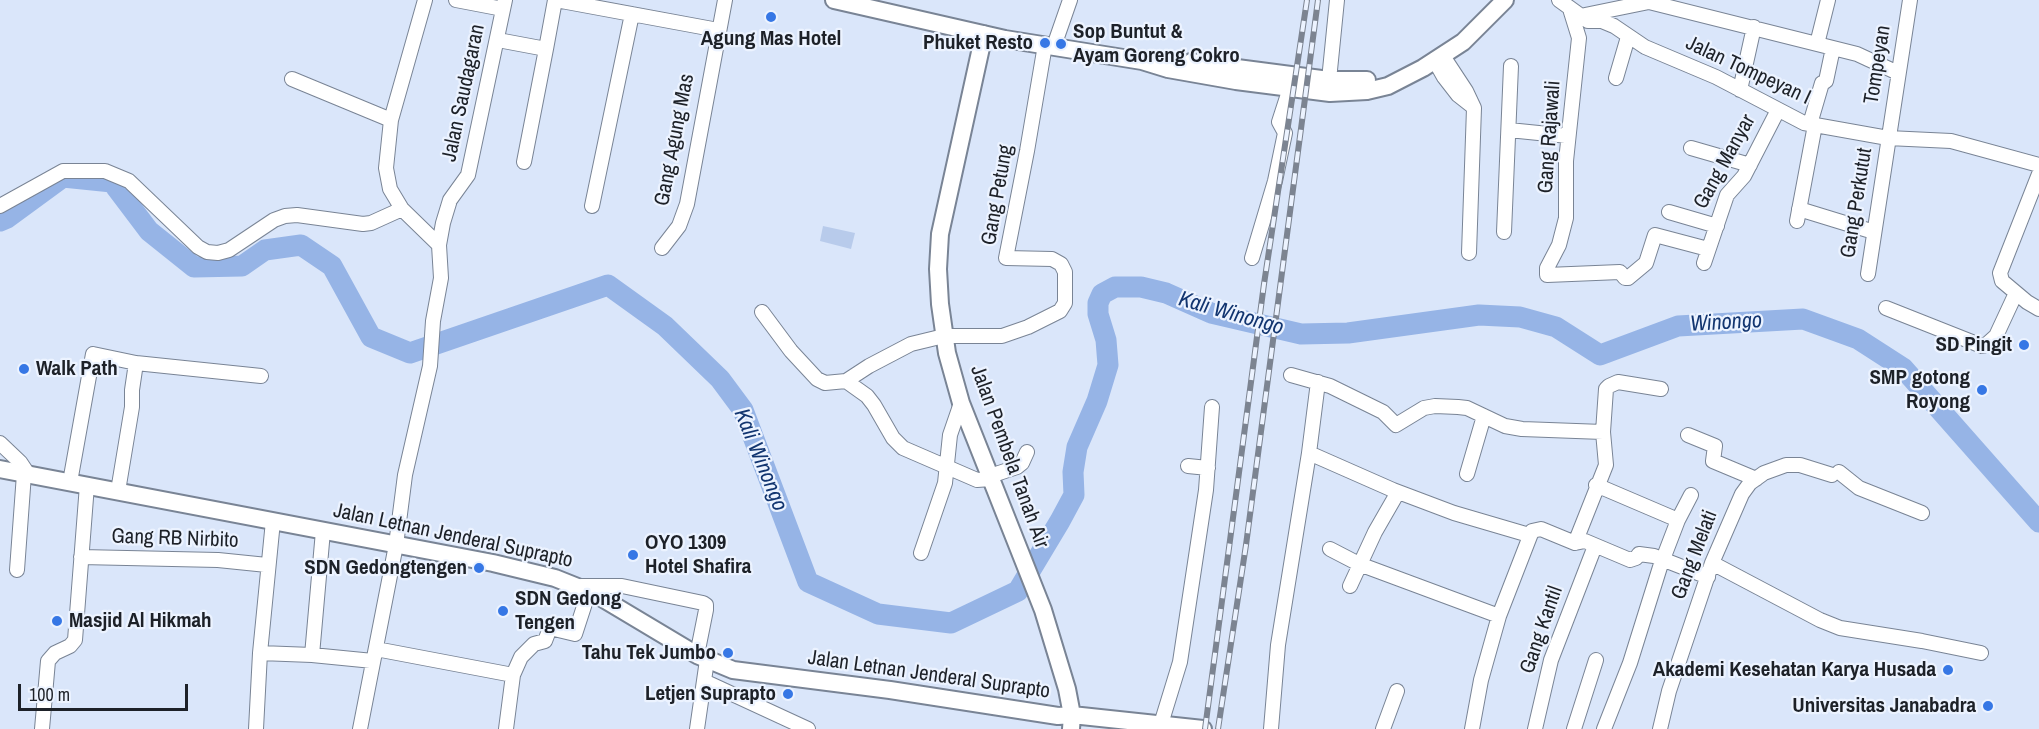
<!DOCTYPE html>
<style>
body{margin:0}
#map{position:relative;width:2039px;height:729px;overflow:hidden;background:#dae6fa;font-family:"Archivo Narrow",sans-serif}
canvas{display:block}
.scale{position:absolute;left:18px;top:684px;width:170px;height:27px;box-sizing:border-box;border:3px solid #1d2128;border-top:0;padding-left:8px;font-size:18px;line-height:21px;white-space:nowrap;color:#1d2128;-webkit-text-stroke:4px #ecf3ff;paint-order:stroke}
</style>
<div id="map">
<canvas width="2039" height="729"></canvas>
<div class="scale">100 m</div>
</div>
<script>
const ctx = document.querySelector('canvas').getContext('2d');
ctx.lineJoin = 'round';
function paint(path, color) { ctx.fillStyle = color; ctx.fill(path, 'evenodd'); }
const poly = rows => new Path2D(rows.map(r => 'M' + r).join(''));
function stroke(path, color, width, dash) { ctx.strokeStyle = color; ctx.lineWidth = width; ctx.lineCap = dash ? 'butt' : 'round'; ctx.setLineDash(dash || []); ctx.stroke(path); }
function drawText(font, color, halo, rows, align = 'center') {
  ctx.font = font + ' "Archivo Narrow",sans-serif'; ctx.lineWidth = 4.5; ctx.setLineDash([]); ctx.textBaseline = 'middle'; ctx.strokeStyle = halo; ctx.fillStyle = color; for (const [text, x, y, turn = 0] of rows) {
    ctx.save(); ctx.translate(x, y); ctx.rotate((+turn || 0) * Math.PI / 180); ctx.textAlign = isNaN(turn) ? turn : align; if (halo) ctx.strokeText(text, 0, 0); ctx.fillText(text, 0, 0); ctx.restore();
  }
}
const green = poly([
 [823,226,855,233,851,249,820,241]
]);
const river = poly([
 [0,221,7,218,63,177,112,182,149,231,194,267,242,266,265,250,301,245,332,266,371,337,410,353,608,285,665,326,720,379,743,410,808,582,878,614,951,623,1018,591,1060,521,1074,495,1073,472,1077,447,1097,401,1108,365,1106,340,1098,314,1098,303,1102,294,1115,287,1141,287,1166,293,1211,313,1301,334,1348,333,1479,315,1520,317,1556,327,1600,355,1678,326,1803,319,1858,339,1903,368,2039,522]
]);
const minor = poly([
 [425,0,391,120,386,168,390,189,402,209,439,245],
 [456,0,503,9],
 [556,0,718,30],
 [1559,0,1588,21,1602,21,1614,26,1645,47,1716,77,1804,123,1888,138,1951,141,2039,165],
 [1570,9,1579,38,1566,161,1566,218,1559,245,1547,268,1547,275,1620,272,1625,278,1628,278,1646,263,1655,235,1708,249],
 [1585,15,1649,2,1857,54,1898,73],
 [498,40,546,49,524,162],
 [1817,44,1828,0],
 [1054,46,1070,0],
 [546,49,555,0],
 [1443,56,1466,91,1474,108,1469,253],
 [1435,61,1444,77,1458,95,1472,106],
 [1616,78,1628,37],
 [292,79,391,120],
 [1329,80,1337,0],
 [1740,90,1754,27],
 [1810,124,1822,83,1826,81,1833,48],
 [1509,130,1568,136],
 [1691,148,1750,165],
 [2039,174,2000,273,2002,281,2027,302,2039,309],
 [0,206,63,171,105,171,129,181,198,247,207,252,218,253,229,250,274,220,285,216,297,215,363,224,371,223,402,209],
 [592,206,632,14],
 [1799,209,1874,232],
 [1669,212,1717,226],
 [1797,221,1815,125],
 [1504,232,1511,66],
 [662,248,679,226,687,204,725,0],
 [1252,258,1275,181,1285,133,1279,122,1290,88],
 [1704,263,1727,195,1744,176,1778,110],
 [1868,274,1910,0],
 [1886,308,1982,346,1986,345,1996,336,2016,293],
 [762,312,791,351,817,379,825,383,846,381,869,366,911,344,944,336,1002,336,1028,327,1060,311,1065,303,1065,272,1061,264,1052,259,1006,258,1027,151,1045,45],
 [1291,375,1330,386,1383,412,1396,425,1424,408,1435,406,1458,407,1467,408,1505,426,1522,429,1603,432],
 [846,381,867,396,874,405,893,438,903,448,977,480,991,479],
 [1318,382,1309,453,1393,490,1454,513,1529,535],
 [1688,435,1715,446,1713,461,1756,479],
 [0,443,20,462,28,474],
 [1188,466,1208,468],
 [1839,472,1859,488,1922,513],
 [1467,474,1484,416],
 [990,476,1017,467,1022,463,1027,452],
 [70,482,93,354,136,363,261,376],
 [1596,485,1678,520],
 [118,491,132,407,132,390,136,363],
 [1575,543,1606,465,1603,432,1606,389,1609,386,1618,382,1661,389],
 [1330,549,1359,564,1499,616],
 [921,553,945,483,950,435,961,403],
 [81,557,218,560,267,565],
 [1712,563,1820,620,1840,628,1922,641,1981,653],
 [17,570,24,474],
 [581,586,622,586,703,603,706,605,706,610,697,655],
 [1350,586,1375,532,1398,492],
 [376,649,513,675],
 [260,653,312,655,373,661],
 [312,655,323,531],
 [704,681,808,729],
 [1161,724,1180,662,1206,490,1212,407],
 [42,729,48,661,55,653,70,646,75,640,87,485],
 [256,729,260,653,273,521],
 [360,729,396,545,405,475,430,366,433,321,441,278,439,245,443,223,450,200,468,175,505,0],
 [506,729,513,675,521,657,534,644,545,641,550,628,575,634,589,591],
 [697,729,707,660],
 [1271,729,1278,645,1309,453],
 [1383,729,1397,691],
 [1472,729,1481,680,1499,616,1532,531,1541,529,1575,543,1585,541,1630,560,1636,558,1639,554,1654,556,1708,577],
 [1535,729,1551,660,1595,546],
 [1574,729,1596,660],
 [1604,729,1630,663,1660,567,1678,520,1691,495],
 [1660,729,1669,691,1712,563,1742,494,1750,483,1764,473,1786,465,1800,465,1832,475]
]);
const major = poly([
 [834,0,1005,39,1142,61,1168,69,1236,81,1330,93,1367,91,1388,86,1423,68,1463,42,1505,0],
 [984,34,940,234,938,269,940,304,947,353,961,403,1043,610,1067,689,1072,715,1071,729],
 [1191,62,1329,80,1367,80],
 [0,469,493,563,555,578,595,594,697,655,733,670,890,690,1058,716,1072,715,1203,729]
]);
const rail = poly([
 [1205,729,1264,284,1307,0],
 [1218,729,1246,545,1318,0]
]);
const markers = [
 [771,17,6,"#3677e5"],
 [1045,43,6,"#3677e5"],
 [1061,44,6,"#3677e5"],
 [2024,345,6,"#3677e5"],
 [24,369,6,"#3677e5"],
 [1982,390,6,"#3677e5"],
 [633,555,6,"#3677e5"],
 [479,568,6,"#3677e5"],
 [503,611,6,"#3677e5"],
 [57,621,6,"#3677e5"],
 [728,653,6,"#3677e5"],
 [1948,670,6,"#3677e5"],
 [788,694,6,"#3677e5"],
 [1988,706,6,"#3677e5"]
];
const poiNames = [
 ["Sop Buntut &",1073,32,"left"],
 ["Ayam Goreng Cokro",1073,56,"left"],
 ["Agung Mas Hotel",771,39,"center"],
 ["Phuket Resto",1033,43],
 ["SD Pingit",2012,345],
 ["Walk Path",36,369,"left"],
 ["SMP gotong",1970,378],
 ["Royong",1970,402],
 ["OYO 1309",645,543,"left"],
 ["Hotel Shafira",645,567,"left"],
 ["SDN Gedongtengen",467,568],
 ["SDN Gedong",515,599,"left"],
 ["Tengen",515,623,"left"],
 ["Masjid Al Hikmah",69,621,"left"],
 ["Tahu Tek Jumbo",716,653],
 ["Akademi Kesehatan Karya Husada",1936,670],
 ["Letjen Suprapto",776,694],
 ["Universitas Janabadra",1976,706]
];
const streetNames = [
 ["Tompeyan",1878,65,-81],
 ["Jalan Tompeyan I",1748,71,25],
 ["Jalan Saudagaran",464,93,-78],
 ["Gang Rajawali",1550,137,-86],
 ["Gang Agung Mas",675,140,-79],
 ["Gang Manyar",1725,162,-61],
 ["Gang Petung",998,195,-80],
 ["Gang Perkutut",1857,203,-81],
 ["Jalan Pembela Tanah Air",1009,457,70],
 ["Jalan Letnan Jenderal Suprapto",453,536,12],
 ["Gang RB Nirbito",175,539,2],
 ["Gang Melati",1695,555,-69],
 ["Gang Kantil",1542,630,-71],
 ["Jalan Letnan Jenderal Suprapto",929,675,8]
];
const waterNames = [
 ["Kali Winongo",1231,314,16],
 ["Winongo",1726,323,-3],
 ["Kali Winongo",760,460,68]
];
paint(green, '#b8cbeb');
stroke(river, '#96b4e6', 21);
stroke(minor, '#798495', 16);
stroke(major, '#798495', 20);
stroke(minor, '#fff', 14);
stroke(major, '#fff', 16);
stroke(rail, '#7c8491', 6);
stroke(rail, '#ecf3ff', 4, [11]);
for (const [x, y, r, color] of markers) { const dot = new Path2D(); dot.arc(x, y, r, 0, 2 * Math.PI); ctx.fillStyle = color; ctx.fill(dot); stroke(dot, '#ecf3ff', 2); }
drawText('bold 21px', '#1d2128', '#ecf3ff', poiNames, 'right');
drawText('21px', '#1d2128', '#ecf3ff', streetNames);
drawText('italic 22px', '#123570', '#ecf3ff', waterNames);
</script>
